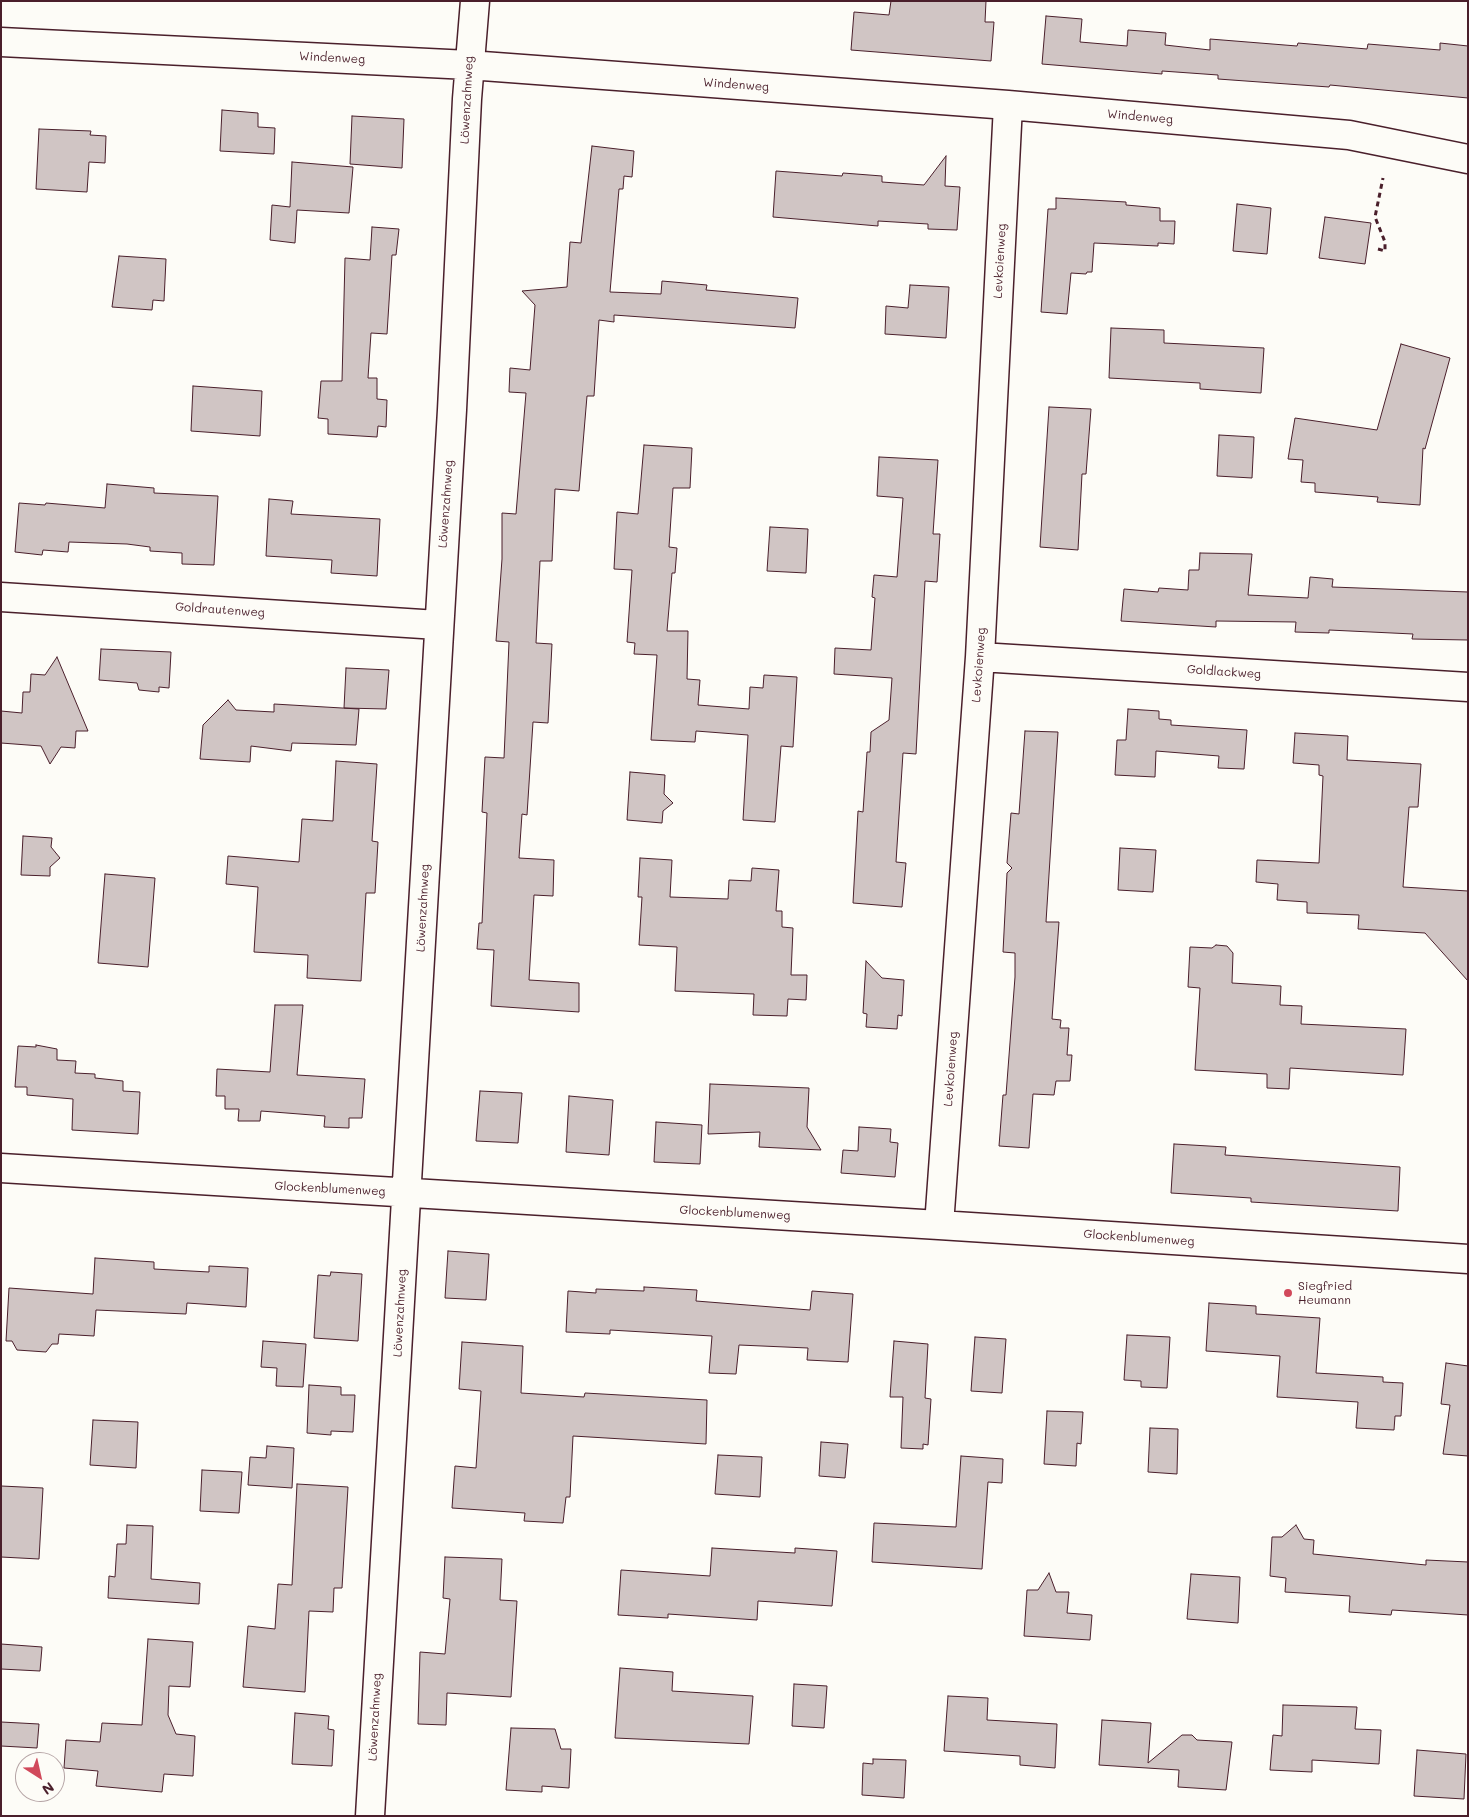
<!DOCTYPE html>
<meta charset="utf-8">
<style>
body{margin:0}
#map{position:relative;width:1469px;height:1817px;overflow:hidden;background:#fdfcf7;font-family:Mali,sans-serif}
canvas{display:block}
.frame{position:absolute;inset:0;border:2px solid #4a1f2b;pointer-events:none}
.north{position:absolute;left:15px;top:1752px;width:50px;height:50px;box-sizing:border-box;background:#fdfcf7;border:1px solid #b5a4a5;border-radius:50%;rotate:145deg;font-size:14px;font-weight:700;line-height:20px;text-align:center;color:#4a1f2b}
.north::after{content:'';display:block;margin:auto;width:18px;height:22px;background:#d1495b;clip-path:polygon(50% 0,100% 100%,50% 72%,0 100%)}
</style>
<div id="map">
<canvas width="1469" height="1817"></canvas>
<div class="frame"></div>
<div class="north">N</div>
</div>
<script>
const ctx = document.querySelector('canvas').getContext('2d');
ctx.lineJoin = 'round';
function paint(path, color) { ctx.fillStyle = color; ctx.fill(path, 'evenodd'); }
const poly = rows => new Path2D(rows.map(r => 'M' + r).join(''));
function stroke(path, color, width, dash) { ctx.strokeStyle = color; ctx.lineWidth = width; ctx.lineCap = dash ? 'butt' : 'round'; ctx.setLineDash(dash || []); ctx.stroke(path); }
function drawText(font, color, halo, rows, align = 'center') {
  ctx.font = font + ' Mali,sans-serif'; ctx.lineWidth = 4.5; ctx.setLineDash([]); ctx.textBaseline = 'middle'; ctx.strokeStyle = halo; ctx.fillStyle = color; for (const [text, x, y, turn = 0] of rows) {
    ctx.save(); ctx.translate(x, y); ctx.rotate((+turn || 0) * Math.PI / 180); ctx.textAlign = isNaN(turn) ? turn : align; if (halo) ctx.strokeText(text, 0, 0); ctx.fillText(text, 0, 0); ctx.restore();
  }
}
const building = poly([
 [891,1,986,1,985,22,994,22,991,61,851,50,854,12,889,15,891,1],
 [1046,16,1082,19,1080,42,1127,46,1128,30,1166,33,1165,45,1210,50,1210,39,1297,46,1298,43,1367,49,1368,44,1440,50,1440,43,1468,46,1468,98,1330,85,1329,87,1218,79,1218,75,1162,71,1162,74,1042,64,1046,16],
 [222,110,258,113,258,127,275,128,274,154,220,151,222,110],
 [352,116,404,119,402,168,350,164,352,116],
 [39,129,91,131,90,135,106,136,105,163,89,162,87,192,36,189,39,129],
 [592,146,634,151,632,177,624,176,623,189,619,189,610,292,661,294,662,281,707,285,706,290,798,298,795,328,614,315,614,322,599,320,594,396,587,396,579,491,555,489,552,561,540,561,536,643,552,644,548,723,533,722,527,815,522,814,519,858,554,860,553,896,534,895,529,980,579,983,579,1012,491,1006,494,950,477,949,479,923,482,923,487,813,482,812,485,757,504,758,509,642,496,641,502,559,502,513,516,514,526,393,509,392,510,368,530,370,535,305,522,291,567,287,570,242,581,243,592,146],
 [946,156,945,186,960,187,957,230,928,229,928,224,878,221,878,226,773,217,776,171,842,176,843,173,882,176,882,182,924,185,946,156],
 [292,162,353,167,349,213,297,210,295,243,270,240,272,205,290,207,292,162],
 [1056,198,1126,202,1126,205,1160,208,1160,221,1175,221,1174,244,1158,243,1158,246,1094,243,1092,272,1087,272,1086,274,1071,273,1067,314,1041,312,1048,209,1056,209,1056,198],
 [1237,204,1271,208,1267,254,1233,251,1237,204],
 [1325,217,1371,223,1365,264,1319,258,1325,217],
 [372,227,399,229,396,255,392,255,387,334,371,333,368,378,377,378,377,399,387,400,386,427,378,426,377,437,328,434,328,419,318,418,321,381,342,381,345,258,370,260,372,227],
 [119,256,166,259,164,301,153,300,152,310,112,307,119,256],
 [910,285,949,287,946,338,885,334,886,306,908,308,910,285],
 [1111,328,1164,330,1164,343,1264,348,1261,393,1200,389,1200,383,1109,378,1111,328],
 [1401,344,1450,358,1425,449,1423,448,1420,505,1377,502,1378,497,1315,492,1315,483,1301,482,1303,460,1288,459,1295,418,1377,430,1401,344],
 [193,386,262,391,260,436,191,431,193,386],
 [1049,407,1091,409,1086,474,1082,474,1078,550,1040,547,1049,407],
 [1219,435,1254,437,1252,478,1217,476,1219,435],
 [644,445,692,448,690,488,673,488,669,547,677,548,675,573,672,573,667,631,688,631,687,679,700,680,698,705,749,709,750,687,763,688,764,675,797,677,793,747,781,746,775,822,743,820,748,735,696,731,695,742,651,740,657,655,634,654,635,643,627,642,632,570,614,569,617,512,638,514,644,445],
 [879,457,938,460,933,534,940,534,937,582,925,581,916,754,903,753,896,862,906,863,902,907,853,903,858,811,863,812,867,752,870,752,871,732,889,720,892,678,834,674,835,648,871,650,875,598,872,597,874,575,897,577,903,498,877,496,879,457],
 [107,484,154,488,154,493,218,496,214,565,182,564,182,553,150,551,150,547,127,544,69,542,68,552,43,550,42,555,15,552,19,503,45,505,46,503,105,508,107,484],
 [269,499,293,501,291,514,380,519,377,576,331,573,332,560,266,556,269,499],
 [770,527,808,529,806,573,767,571,770,527],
 [1200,553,1252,554,1248,595,1308,598,1310,577,1333,579,1332,587,1468,592,1468,640,1412,639,1413,634,1329,630,1329,633,1295,632,1296,622,1216,621,1216,627,1121,621,1124,589,1158,592,1159,588,1188,590,1189,570,1199,570,1200,553],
 [101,649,171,652,169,688,159,687,159,692,139,690,137,683,99,680,101,649],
 [57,657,88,731,76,731,75,748,61,747,50,764,41,746,1,743,1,711,22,713,23,692,30,692,31,674,45,675,57,657],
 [346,668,389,670,386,709,344,708,346,668],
 [228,700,236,710,274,712,274,704,359,709,356,745,292,743,291,751,251,746,250,762,200,759,203,725,228,700],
 [1128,709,1159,711,1159,719,1171,720,1171,725,1247,730,1244,769,1218,768,1219,756,1156,751,1155,777,1115,775,1117,740,1126,740,1128,709],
 [1025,731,1058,732,1046,922,1059,922,1052,1019,1061,1020,1060,1028,1069,1028,1067,1055,1072,1055,1070,1081,1056,1081,1054,1095,1033,1094,1029,1148,999,1146,1003,1095,1006,1095,1015,977,1015,953,1003,952,1007,873,1012,868,1007,863,1011,813,1019,814,1025,731],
 [1295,733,1348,736,1347,760,1421,764,1418,807,1409,807,1403,887,1468,891,1468,981,1425,933,1358,929,1359,915,1307,913,1307,902,1277,900,1278,884,1256,882,1257,860,1319,863,1323,776,1319,775,1319,765,1293,763,1295,733],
 [336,761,377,764,372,841,378,842,375,893,366,893,361,981,307,978,308,955,254,952,258,887,226,884,228,856,299,862,302,819,333,821,336,761],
 [630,772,665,775,664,794,673,803,663,811,662,823,627,820,630,772],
 [23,836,52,838,51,847,60,858,50,867,50,876,21,875,23,836],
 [1120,848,1156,850,1153,892,1118,890,1120,848],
 [640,858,672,860,670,897,728,899,729,880,751,881,752,868,779,870,776,911,782,911,782,927,793,928,791,975,807,975,806,1000,788,999,787,1016,753,1015,754,994,675,991,677,947,639,945,642,897,638,897,640,858],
 [105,874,155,878,148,967,98,963,105,874],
 [1216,945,1227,946,1233,953,1232,983,1281,986,1280,1005,1302,1006,1301,1024,1406,1029,1403,1075,1290,1068,1289,1089,1267,1088,1267,1074,1195,1070,1200,988,1188,987,1190,947,1212,948,1216,945],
 [866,961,882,978,904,980,902,1016,898,1015,897,1029,866,1027,867,1014,863,1013,866,961],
 [275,1005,303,1005,297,1075,365,1079,362,1118,349,1118,349,1128,324,1127,325,1116,261,1111,260,1121,238,1121,239,1109,225,1109,225,1096,216,1096,217,1069,270,1072,275,1005],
 [36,1045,57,1049,57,1060,76,1061,75,1073,95,1074,95,1078,123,1081,123,1091,140,1092,138,1134,72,1130,73,1099,27,1095,27,1087,15,1087,18,1046,36,1047,36,1045],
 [710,1084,809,1088,807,1127,821,1150,759,1147,760,1132,708,1134,710,1084],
 [480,1091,522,1093,518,1143,476,1141,480,1091],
 [569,1096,613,1100,609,1155,566,1152,569,1096],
 [656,1122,702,1125,700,1164,654,1162,656,1122],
 [859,1127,891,1129,890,1142,898,1143,895,1177,841,1173,843,1150,858,1151,859,1127],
 [1174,1144,1226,1147,1225,1155,1400,1167,1398,1211,1251,1202,1251,1198,1171,1193,1174,1144],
 [448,1251,489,1254,486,1300,445,1298,448,1251],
 [95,1258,154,1262,154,1269,209,1272,209,1266,248,1268,246,1307,187,1303,186,1314,96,1310,94,1336,59,1334,58,1344,52,1344,46,1352,17,1350,12,1341,6,1341,9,1288,93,1294,95,1258],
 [331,1272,362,1274,358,1341,314,1338,318,1275,330,1276,331,1272],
 [644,1287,697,1290,696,1301,810,1310,812,1291,853,1294,848,1362,807,1360,808,1348,739,1345,736,1374,709,1373,712,1336,610,1330,610,1334,566,1332,568,1291,596,1293,596,1289,644,1291,644,1287],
 [1209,1303,1256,1306,1256,1314,1320,1318,1316,1373,1383,1377,1383,1382,1403,1383,1401,1416,1395,1416,1394,1430,1356,1428,1358,1402,1277,1397,1280,1356,1206,1351,1209,1303],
 [1127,1335,1170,1337,1167,1388,1141,1387,1141,1381,1124,1380,1127,1335],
 [975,1337,1006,1339,1002,1393,971,1391,975,1337],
 [263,1341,306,1344,303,1387,276,1386,277,1368,261,1367,263,1341],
 [894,1341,928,1344,925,1398,931,1399,928,1445,923,1444,923,1449,901,1448,903,1397,890,1397,894,1341],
 [462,1342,523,1346,521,1393,584,1397,585,1393,707,1400,706,1444,573,1436,570,1497,566,1497,563,1523,524,1521,525,1513,452,1508,455,1466,476,1468,481,1391,459,1389,462,1342],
 [1446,1363,1468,1366,1468,1456,1443,1454,1450,1405,1441,1404,1446,1363],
 [309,1385,341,1387,341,1395,355,1395,353,1432,331,1431,331,1435,307,1433,309,1385],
 [1047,1411,1083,1412,1081,1444,1077,1443,1076,1466,1044,1464,1047,1411],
 [93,1420,138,1422,136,1468,90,1465,93,1420],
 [1150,1428,1178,1429,1177,1474,1148,1472,1150,1428],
 [821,1442,848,1444,845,1478,819,1476,821,1442],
 [267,1446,294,1448,292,1488,248,1485,250,1457,266,1458,267,1446],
 [718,1455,762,1457,760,1497,715,1494,718,1455],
 [961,1456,1003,1459,1002,1483,988,1482,982,1569,872,1562,874,1523,956,1527,961,1456],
 [202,1470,242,1472,239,1513,200,1511,202,1470],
 [297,1484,348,1487,342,1588,334,1588,333,1612,309,1611,305,1692,243,1687,248,1626,275,1629,278,1584,292,1585,297,1484],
 [1,1486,43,1488,39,1559,1,1557,1,1486],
 [127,1525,153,1526,151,1579,200,1583,199,1604,108,1598,109,1576,115,1577,117,1544,126,1544,127,1525],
 [1296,1525,1304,1539,1314,1540,1313,1554,1426,1565,1426,1560,1468,1562,1468,1615,1392,1610,1391,1615,1349,1612,1350,1596,1285,1592,1286,1578,1270,1576,1272,1537,1282,1537,1296,1525],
 [712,1548,795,1553,795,1548,837,1551,832,1606,758,1601,757,1620,668,1614,668,1618,618,1615,621,1570,710,1576,712,1548],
 [445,1557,502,1559,500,1600,517,1601,511,1697,447,1693,446,1725,418,1724,420,1652,445,1654,450,1599,443,1598,445,1557],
 [1049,1573,1056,1592,1069,1592,1067,1613,1092,1615,1090,1640,1024,1636,1027,1590,1038,1590,1049,1573],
 [1191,1574,1240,1577,1238,1623,1187,1619,1191,1574],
 [148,1639,193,1642,190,1687,169,1686,168,1715,176,1734,195,1736,193,1776,164,1774,162,1792,96,1786,98,1771,64,1768,66,1740,100,1742,102,1723,142,1725,148,1639],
 [1,1644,42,1647,40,1671,1,1669,1,1644],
 [620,1668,673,1672,672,1691,753,1696,749,1744,615,1738,620,1668],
 [794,1684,827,1686,824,1728,792,1726,794,1684],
 [948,1696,988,1698,987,1720,1057,1724,1055,1768,1020,1765,1020,1756,944,1751,948,1696],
 [1283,1705,1357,1707,1355,1729,1381,1730,1379,1764,1312,1760,1312,1772,1270,1770,1273,1735,1282,1736,1283,1705],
 [295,1713,329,1716,328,1729,334,1730,332,1766,292,1764,295,1713],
 [1102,1720,1151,1723,1148,1763,1182,1735,1192,1735,1197,1740,1232,1742,1226,1790,1178,1787,1179,1770,1099,1765,1102,1720],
 [1,1722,39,1724,37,1748,1,1746,1,1722],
 [511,1728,555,1729,561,1749,571,1749,569,1788,542,1786,542,1792,506,1790,511,1728],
 [1417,1750,1466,1754,1464,1799,1414,1796,1417,1750],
 [873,1759,906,1760,904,1798,862,1795,863,1763,873,1764,873,1759]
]);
const path = poly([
 [1378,249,1385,251,1385,242,1375,217,1383,178]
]);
const street = poly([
 [1,42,469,65,1008,105,1349,135,1468,159],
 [1,597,438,625],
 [980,657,1468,687],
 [1,1168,939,1225,1468,1259],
 [939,1225,980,657,1008,105],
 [370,1816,452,410,467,99,475,1]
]);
const markers = [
 [1288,1293,5,"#d1495b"]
];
const streetNames = [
 ["Windenweg",332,58,3],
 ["Windenweg",736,85,4],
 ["Löwenzahnweg",467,100,-87],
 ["Windenweg",1140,117,5],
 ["Levkoienweg",1000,261,-87],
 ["Löwenzahnweg",446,504,-86],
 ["Goldrautenweg",220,610,4],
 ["Levkoienweg",979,665,-86],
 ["Goldlackweg",1224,672,4],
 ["Löwenzahnweg",423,908,-87],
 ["Levkoienweg",951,1069,-86],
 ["Glockenblumenweg",330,1189,3],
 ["Glockenblumenweg",735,1213,3],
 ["Glockenblumenweg",1139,1238,4],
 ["Löwenzahnweg",400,1313,-87],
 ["Löwenzahnweg",375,1717,-87]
];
const poiNames = [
 ["Siegfried",1298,1286],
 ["Heumann",1298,1300]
];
paint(building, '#d0c5c4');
stroke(building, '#4a1f2b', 1);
stroke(street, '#4a1f2b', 31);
stroke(path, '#4a1f2b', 3, [5, 4]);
stroke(street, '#fdfcf7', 28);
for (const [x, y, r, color] of markers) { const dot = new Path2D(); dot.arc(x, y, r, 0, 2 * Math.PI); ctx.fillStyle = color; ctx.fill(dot); stroke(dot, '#fdfcf7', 2); }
drawText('12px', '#4a1f2b', '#fdfcf7', streetNames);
drawText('12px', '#4a1f2b', '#fdfcf7', poiNames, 'left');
</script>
